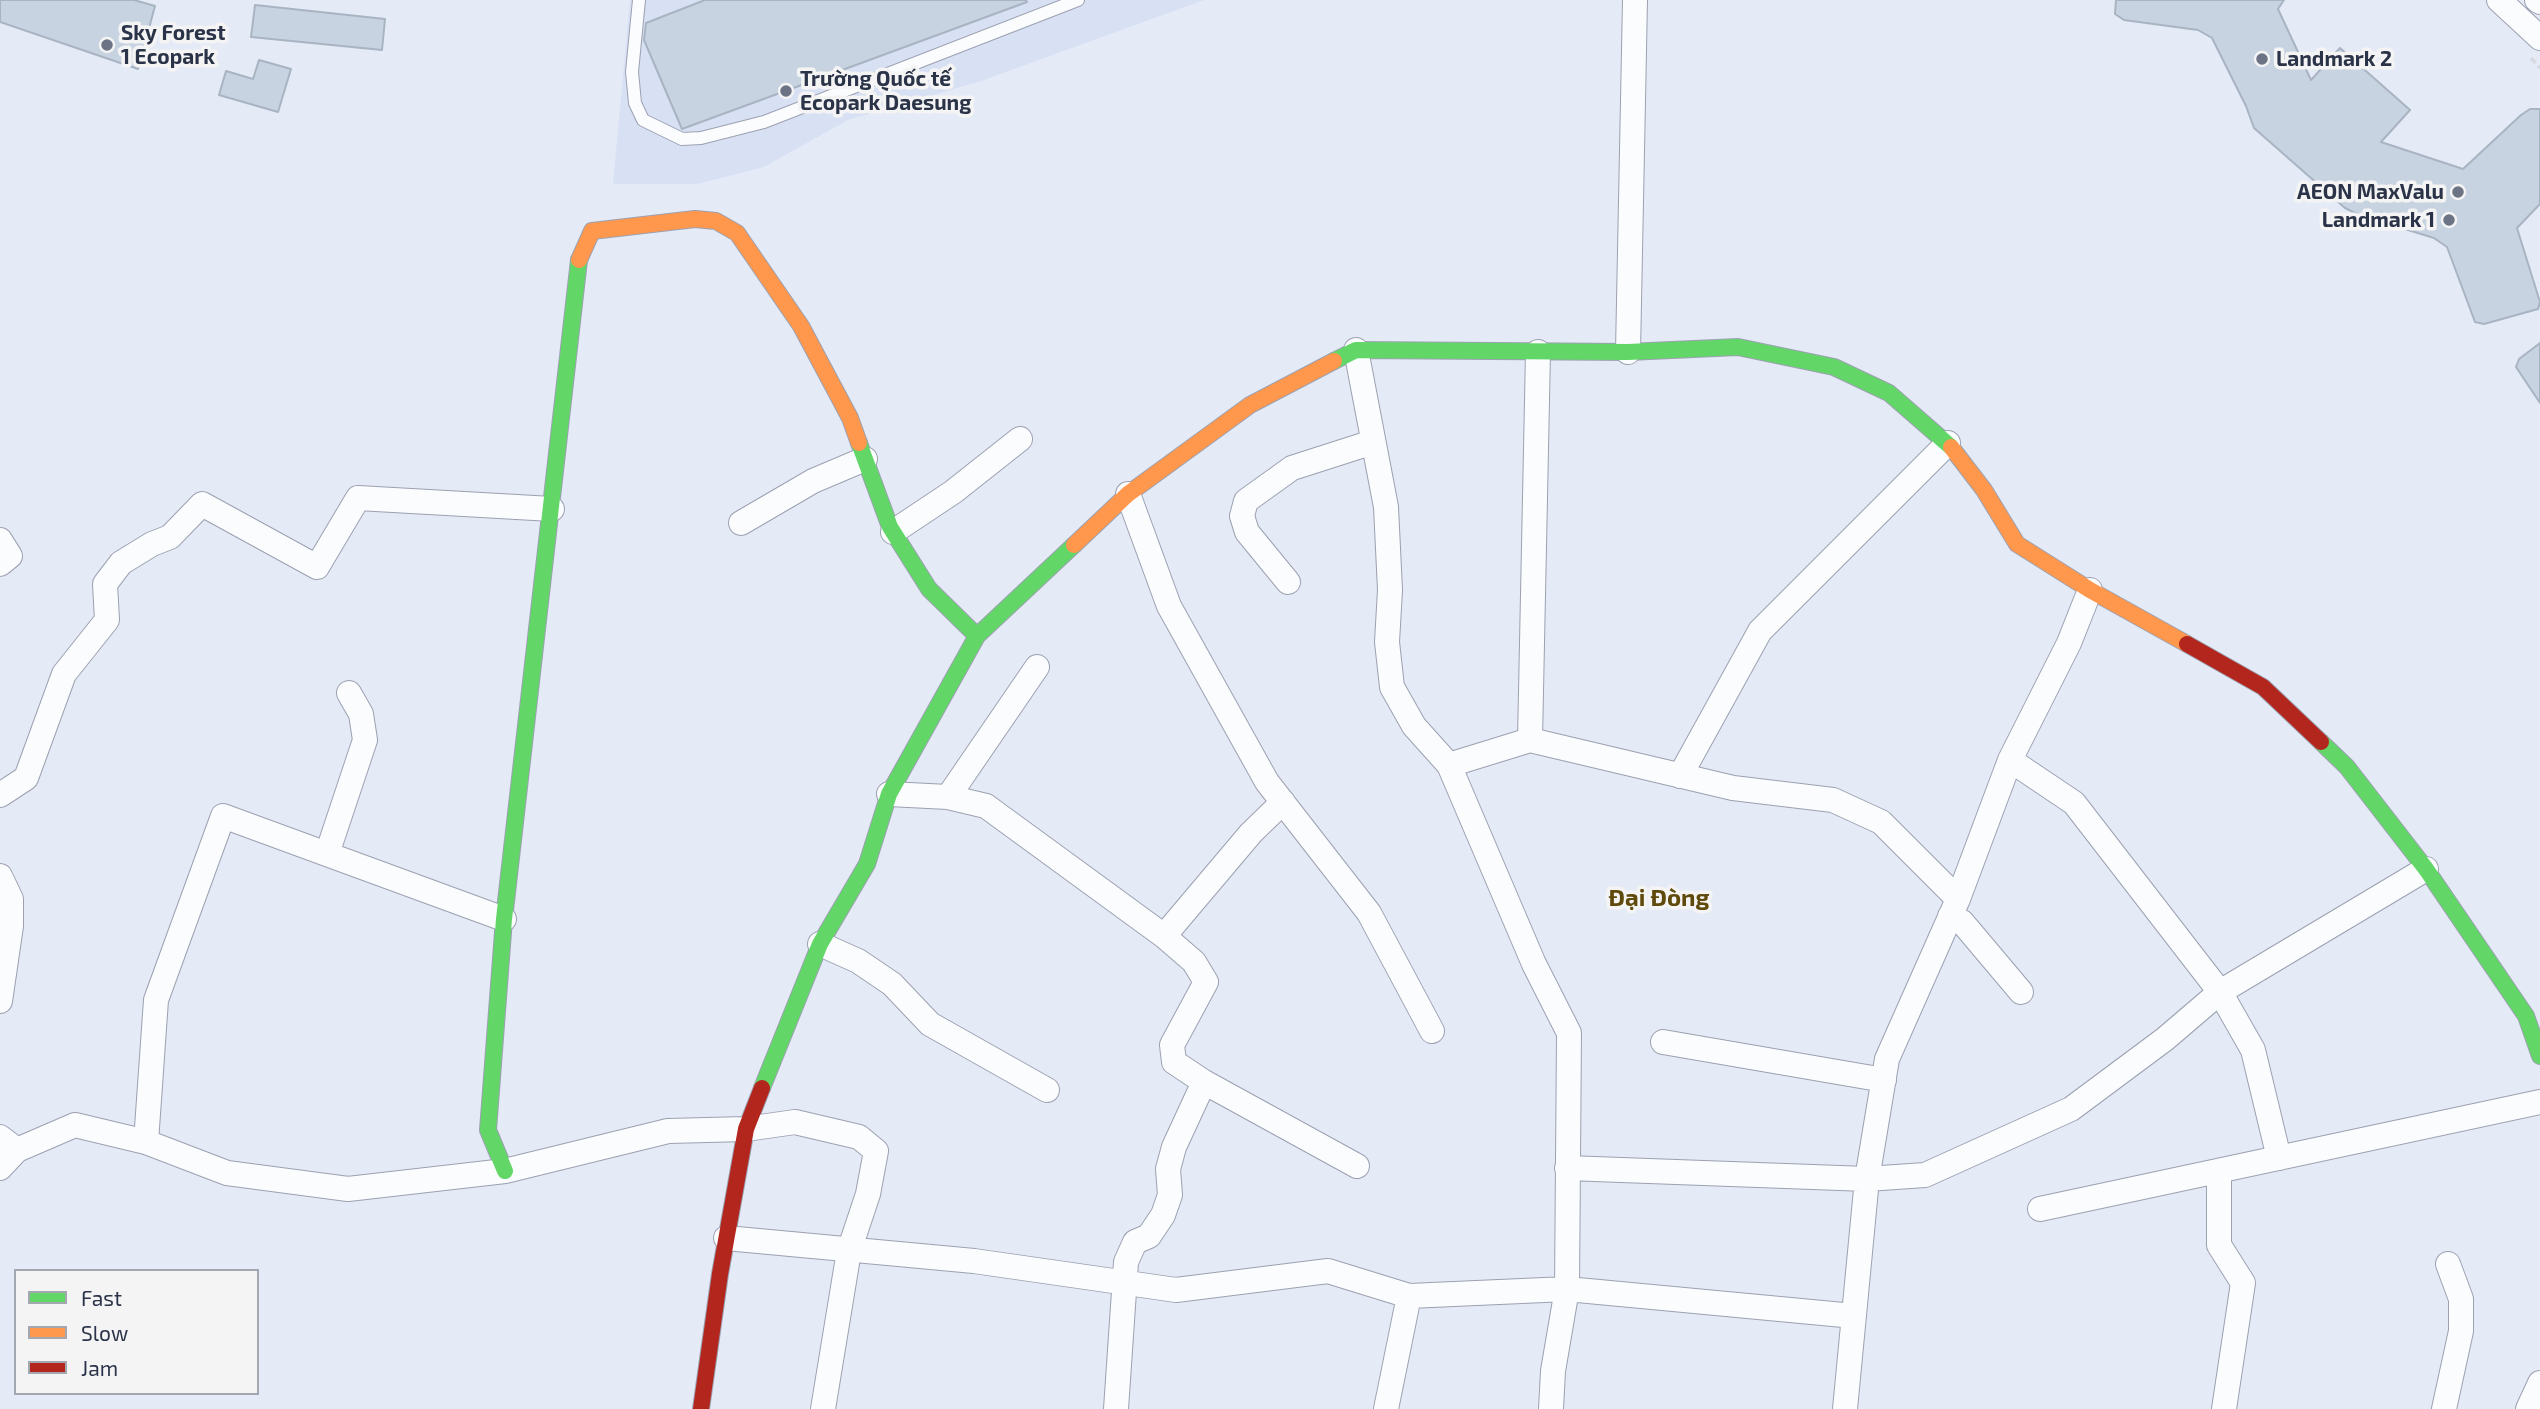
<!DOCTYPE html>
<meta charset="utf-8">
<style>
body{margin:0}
#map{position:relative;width:2540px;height:1409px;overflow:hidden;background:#e5eaf7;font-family:"Exo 2",sans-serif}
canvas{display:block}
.legend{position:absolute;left:14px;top:1269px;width:245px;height:126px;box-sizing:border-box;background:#f4f4f4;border:2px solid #a3a7af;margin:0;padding:9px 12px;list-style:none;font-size:21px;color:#2a3348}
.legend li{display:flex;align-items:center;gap:14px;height:35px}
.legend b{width:35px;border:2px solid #a3a7af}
</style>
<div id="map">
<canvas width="2540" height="1409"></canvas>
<ul class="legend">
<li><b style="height:9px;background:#63d668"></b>Fast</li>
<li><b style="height:9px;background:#ff974d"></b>Slow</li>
<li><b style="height:9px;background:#b3261e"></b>Jam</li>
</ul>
</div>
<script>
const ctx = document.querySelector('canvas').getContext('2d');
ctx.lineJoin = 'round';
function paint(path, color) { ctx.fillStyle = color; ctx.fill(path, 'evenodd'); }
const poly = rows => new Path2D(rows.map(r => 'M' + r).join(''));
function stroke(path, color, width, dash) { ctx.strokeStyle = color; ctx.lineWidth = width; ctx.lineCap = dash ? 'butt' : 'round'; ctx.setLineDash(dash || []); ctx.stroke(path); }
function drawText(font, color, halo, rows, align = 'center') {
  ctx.font = font + ' "Exo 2",sans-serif'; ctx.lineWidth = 7; ctx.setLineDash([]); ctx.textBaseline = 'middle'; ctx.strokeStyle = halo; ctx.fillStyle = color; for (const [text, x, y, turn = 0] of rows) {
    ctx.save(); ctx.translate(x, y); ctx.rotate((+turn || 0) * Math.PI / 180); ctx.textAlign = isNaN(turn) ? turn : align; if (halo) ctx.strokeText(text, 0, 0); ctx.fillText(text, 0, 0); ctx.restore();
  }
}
const built = poly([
 [630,0,1204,0,981,81,848,120,764,167,697,184,613,184]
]);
const building = poly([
 [0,0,134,0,155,6,138,69,0,22,0,0],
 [705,0,1026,0,1027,2,682,129,644,40,646,23,705,0],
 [2116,0,2284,0,2278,9,2311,80,2340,48,2410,110,2381,142,2463,169,2521,115,2530,109,2540,109,2540,204,2517,228,2540,302,2538,309,2484,324,2475,322,2447,247,2434,238,2359,215,2345,208,2254,128,2246,106,2212,38,2198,30,2124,20,2115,14,2116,0],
 [255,5,385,19,382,50,251,37,255,5],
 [259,60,291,69,278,112,219,95,226,71,253,79,259,60],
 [2540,343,2540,403,2516,367,2519,359,2540,343]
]);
const path = poly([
 [2531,58,2540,68]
]);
const lane = poly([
 [639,0,632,72,635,103,643,120,682,139,701,138,764,122,1078,0]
]);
const street = poly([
 [2499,0,2540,38],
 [2537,0,2540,2],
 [1356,350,1386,507,1390,590,1387,642,1392,687,1414,726,1449,765,1534,964,1569,1033,1567,1289,1553,1371,1551,1409],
 [1628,352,1635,0],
 [1128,494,1169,606,1267,782,1369,913,1432,1031],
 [741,523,813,481,865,459],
 [893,532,953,492,1020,439],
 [0,540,10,556,0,564],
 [1288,582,1247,532,1242,516,1246,501,1292,468,1373,442],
 [1530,740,1538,352],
 [2010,760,2074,803,2220,992,2253,1050,2279,1158],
 [1449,765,1530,740,1733,788,1833,800,1881,822,1958,899],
 [1680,776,1760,631,1948,443],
 [889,794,948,797,986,806,1164,936,1194,962,1206,982,1172,1045,1174,1062,1204,1082,1357,1166],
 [0,795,26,778,64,674,107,620,105,584,121,563,152,544,170,537,202,504,317,567,358,498,552,509],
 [948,797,1037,667],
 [327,854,365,740,361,714,349,693],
 [0,876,11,899,11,926,0,1001],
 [1950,916,1962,922,2021,992],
 [1164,936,1251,833,1283,802],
 [820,944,858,961,892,984,930,1024,1047,1090],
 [1663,1042,1884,1080],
 [0,1137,17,1150],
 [146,1142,156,1000,223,816,504,919],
 [0,1168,17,1150,75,1125,146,1142,227,1173,348,1189,505,1171,668,1131,746,1129,795,1122,859,1137,876,1151,868,1194,849,1251,823,1409],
 [1567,1168,1867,1179,1925,1175,2071,1109,2165,1039,2220,992,2426,869],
 [2219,1171,2219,1245,2243,1283,2224,1409],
 [2040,1209,2540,1102],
 [726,1238,974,1261,1176,1290,1328,1271,1409,1296,1567,1289,1854,1316],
 [1116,1409,1126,1262,1135,1242,1149,1236,1163,1215,1170,1195,1168,1169,1174,1147,1204,1082],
 [1386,1409,1409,1296],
 [1845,1409,1867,1179,1887,1059,1958,899,2010,760,2069,643,2090,590],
 [2444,1409,2461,1331,2461,1299,2448,1264],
 [2528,1409,2540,1383]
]);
const fast = poly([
 [1334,361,1356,350,1628,352,1738,347,1834,367,1889,393,1951,447],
 [859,443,890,527,929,589,977,636],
 [2321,742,2347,767,2426,869,2526,1016,2540,1056],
 [762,1088,820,944,867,864,889,794,977,636,1074,545],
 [505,1171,488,1130,504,919,579,260]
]);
const slow = poly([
 [579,260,592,231,695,219,716,221,737,233,801,326,850,418,859,443],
 [1951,447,1984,490,2017,544,2090,590,2187,644],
 [1074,545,1128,494,1250,405,1334,361]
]);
const jam = poly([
 [2187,644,2263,687,2321,742],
 [701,1409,720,1274,746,1129,762,1088]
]);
const markers = [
 [107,45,7,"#6b7385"],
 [2262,59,7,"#6b7385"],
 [786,91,7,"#6b7385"],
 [2458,192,7,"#6b7385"],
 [2449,220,7,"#6b7385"]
];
const poiNames = [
 ["Sky Forest",121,33],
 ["1 Ecopark",121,57],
 ["Landmark 2",2276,59],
 ["Trường Quốc tế",800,79],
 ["Ecopark Daesung",800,103],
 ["AEON MaxValu",2444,192,"right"],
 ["Landmark 1",2435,220,"right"]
];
const quarterNames = [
 ["Đại Đòng",1659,898]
];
paint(built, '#d8e0f4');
paint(building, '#c7d3e1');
stroke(building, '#a8b4c2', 2);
stroke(lane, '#9ca1b1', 14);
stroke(street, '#9ca1b1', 26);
stroke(fast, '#9ca1b1', 18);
stroke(slow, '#9ca1b1', 18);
stroke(jam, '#9ca1b1', 18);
stroke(path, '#d7d9de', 3.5, [7, 3.5]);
stroke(lane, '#fbfcfe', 12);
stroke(street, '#fbfcfe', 24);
stroke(fast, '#63d668', 16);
stroke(slow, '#ff974d', 16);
stroke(jam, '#b3261e', 16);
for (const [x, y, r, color] of markers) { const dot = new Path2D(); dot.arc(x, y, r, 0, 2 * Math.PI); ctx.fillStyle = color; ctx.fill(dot); stroke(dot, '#f4f4f4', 2.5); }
drawText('bold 21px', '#2a3348', '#f4f4f4', poiNames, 'left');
drawText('bold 24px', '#5f4a0c', '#f4f4f4', quarterNames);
</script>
